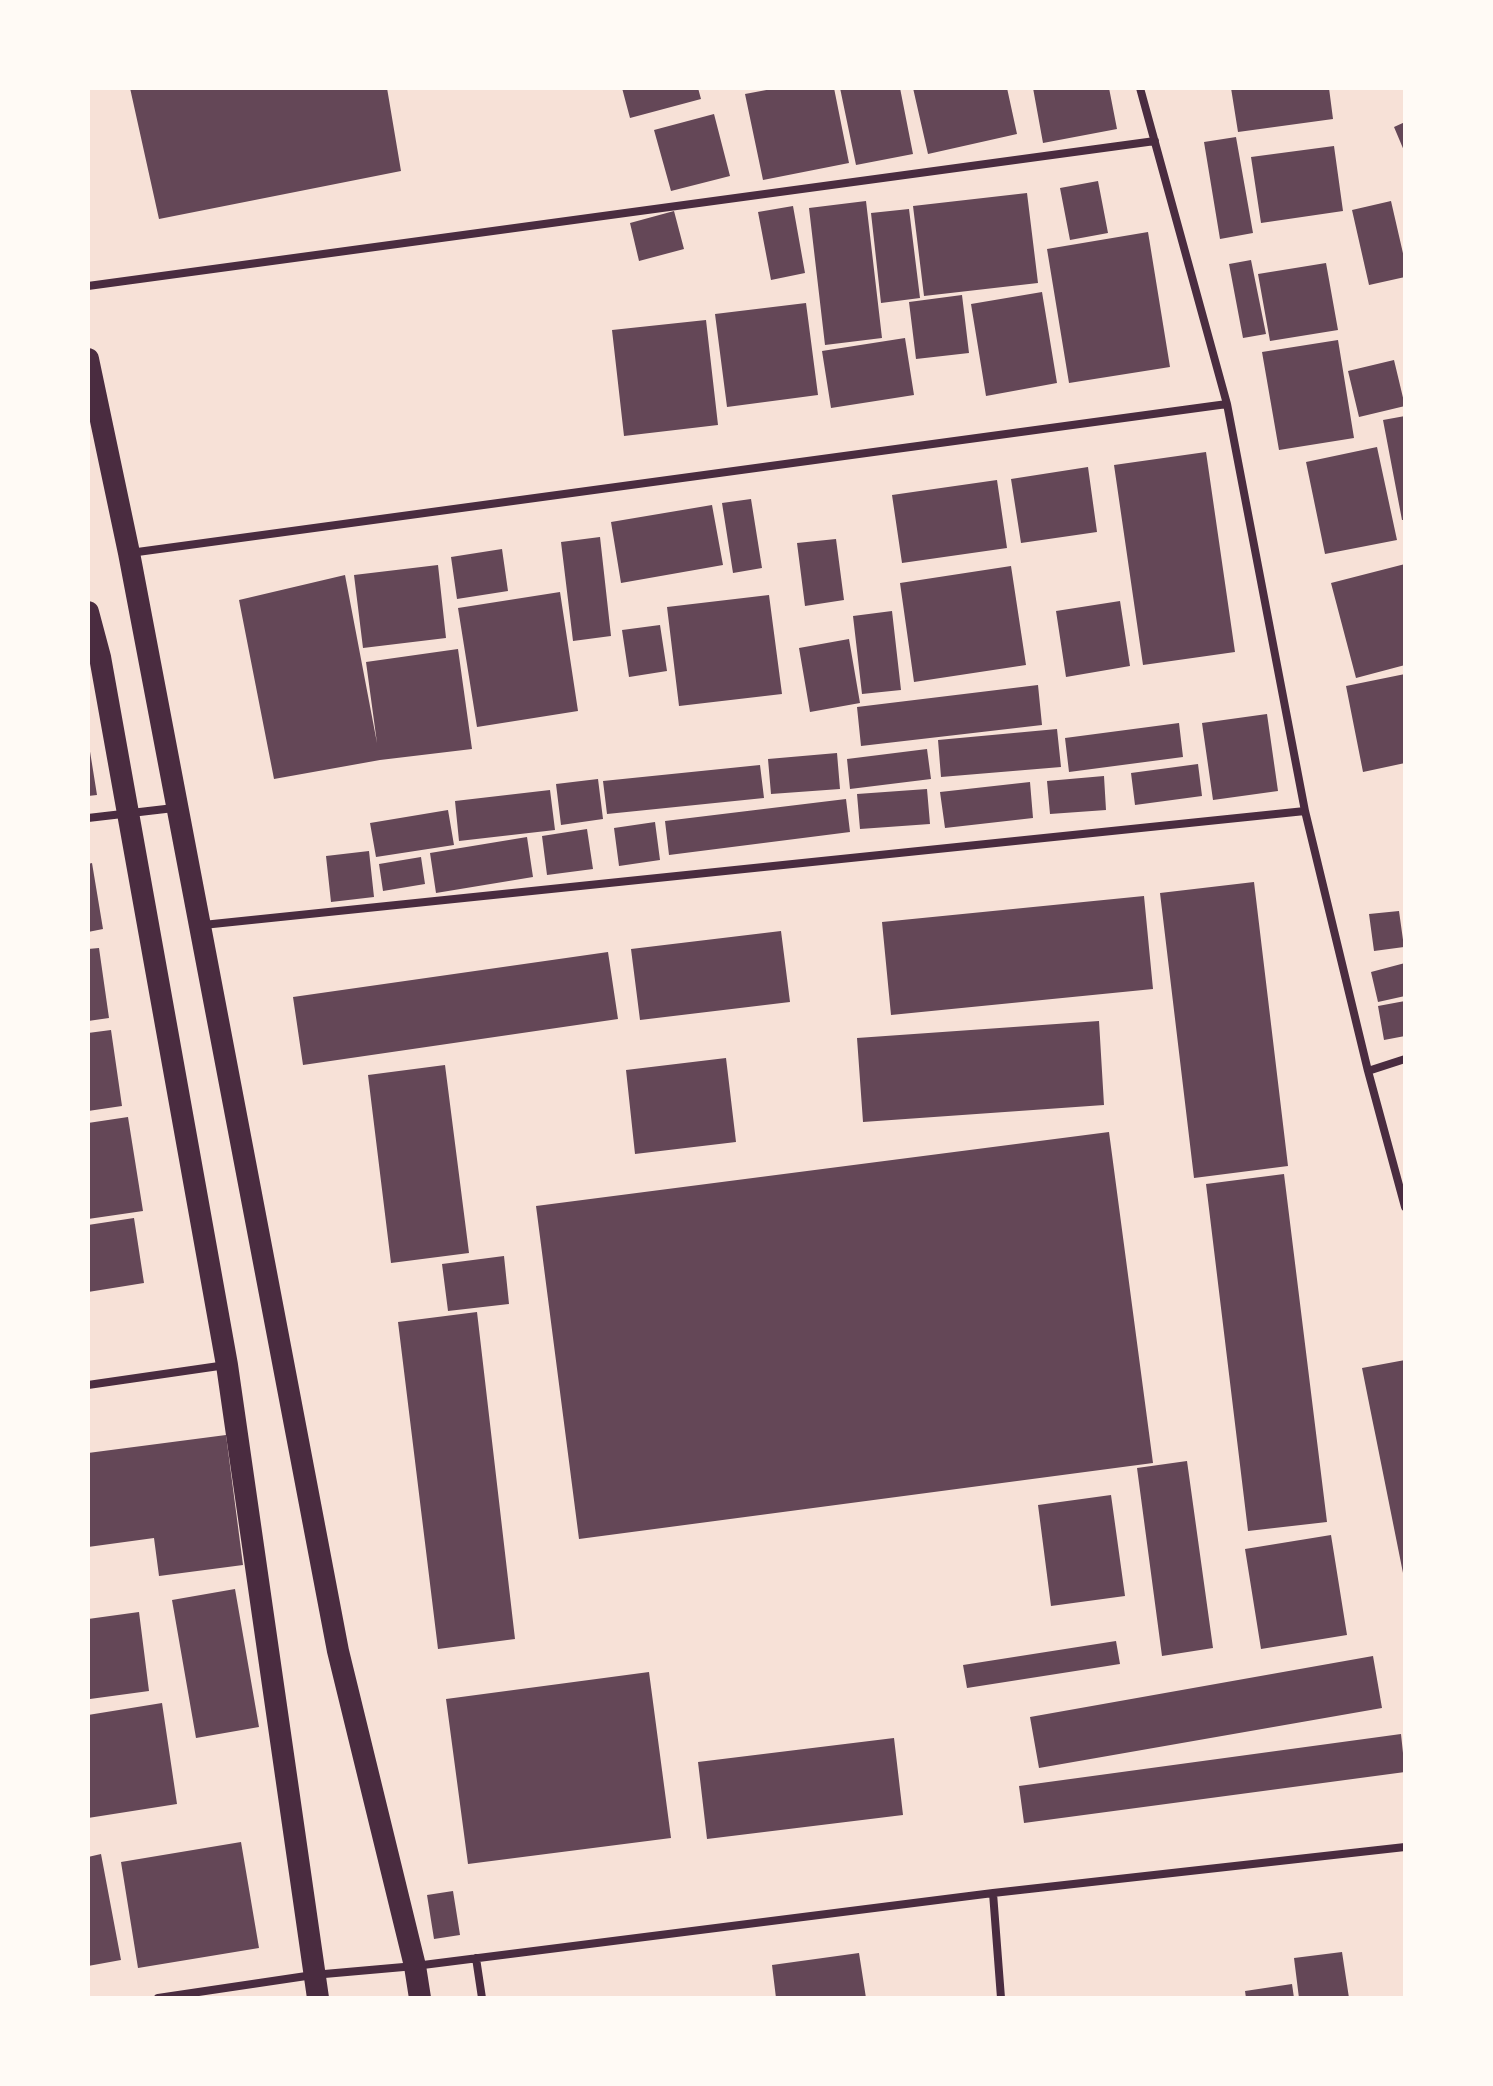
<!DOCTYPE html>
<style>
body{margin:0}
#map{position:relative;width:1493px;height:2086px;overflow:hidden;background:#f7e1d7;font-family:Rubik,sans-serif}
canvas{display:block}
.frame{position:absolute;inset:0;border:90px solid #fffaf5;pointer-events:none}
</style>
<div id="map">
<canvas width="1493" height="2086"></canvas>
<div class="frame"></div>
</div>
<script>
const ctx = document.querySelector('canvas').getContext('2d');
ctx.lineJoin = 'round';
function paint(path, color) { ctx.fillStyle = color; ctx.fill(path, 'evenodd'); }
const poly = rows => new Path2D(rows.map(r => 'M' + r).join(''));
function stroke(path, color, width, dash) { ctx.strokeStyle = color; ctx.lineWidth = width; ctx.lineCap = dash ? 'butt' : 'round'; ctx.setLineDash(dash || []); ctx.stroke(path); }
const building = poly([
 [130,88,387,88,401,171,159,219],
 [622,88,698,88,701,99,630,118],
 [777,88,834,88,849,163,763,180,745,94],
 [840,88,900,88,913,154,856,165],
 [913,88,1007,88,1017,134,928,154],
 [1033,88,1109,88,1117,129,1043,143],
 [1231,88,1329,88,1333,119,1238,132],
 [714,114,730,176,671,191,654,130],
 [1405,122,1405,153,1394,127],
 [1236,137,1253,233,1220,239,1204,142],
 [1334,146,1343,211,1261,223,1251,157],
 [1098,181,1108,233,1070,240,1060,188],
 [1027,193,1038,283,924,296,913,206],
 [866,201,882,338,825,345,809,208],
 [1391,201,1405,262,1405,277,1369,285,1352,210],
 [793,206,805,273,771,280,758,212],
 [909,209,920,298,881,303,871,213],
 [674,211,684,249,639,261,630,223],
 [1148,232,1170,367,1069,383,1047,249],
 [1251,260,1266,334,1243,338,1229,264],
 [1326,263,1338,330,1270,341,1258,274],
 [1042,292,1057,383,986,396,971,304],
 [962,295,969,353,916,359,909,302],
 [806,303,818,395,727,407,715,314],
 [706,320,718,425,624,436,612,330],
 [905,338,914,395,831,408,822,351],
 [1338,340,1354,438,1279,450,1262,352],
 [1394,360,1405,406,1359,417,1348,371],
 [1405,416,1405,520,1402,520,1383,420],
 [1377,447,1397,540,1325,554,1306,462],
 [1206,452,1235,652,1143,665,1114,465],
 [1088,467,1097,532,1021,543,1011,479],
 [997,480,1007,548,902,563,892,495],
 [751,499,762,568,733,573,722,503],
 [712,505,723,565,621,583,611,522],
 [600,537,611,636,573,641,561,542],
 [836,539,844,600,805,606,797,543],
 [502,549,508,591,457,599,451,557],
 [1405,564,1405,665,1356,678,1331,583],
 [438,565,446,638,363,648,354,575],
 [1011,566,1026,665,914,682,900,583],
 [345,575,377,743,366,662,458,649,472,749,380,760,274,779,239,600],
 [560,592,578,711,477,727,458,608],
 [769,595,782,694,679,706,667,607],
 [1120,601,1130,666,1066,677,1056,611],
 [892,611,901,690,862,694,853,616],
 [660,625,667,671,629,677,622,630],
 [849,639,860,703,810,712,799,648],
 [1405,674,1405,763,1363,772,1346,686],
 [1038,685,1042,725,861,746,857,707],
 [1267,714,1278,791,1213,800,1202,723],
 [1179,723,1183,757,1069,772,1065,738],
 [1057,729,1061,767,941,777,938,740],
 [88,739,97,795,88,796],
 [927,749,931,779,850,789,847,759],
 [837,753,840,789,771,794,768,759],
 [1198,764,1202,796,1135,805,1131,773],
 [760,765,764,798,607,814,603,781],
 [1104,776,1106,810,1050,814,1047,781],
 [598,779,603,819,561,825,556,784],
 [1030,782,1033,818,945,828,940,792],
 [927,789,930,824,860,829,857,794],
 [550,790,555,830,459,841,455,801],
 [846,799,850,832,669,855,665,821],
 [448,810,454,845,376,857,370,823],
 [655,822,660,860,619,866,614,828],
 [587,829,593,869,547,875,542,836],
 [527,837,533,877,436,893,430,853],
 [369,851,374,897,331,902,326,856],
 [421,857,425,884,383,891,379,864],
 [92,863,103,929,88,932,88,864],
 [1254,882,1288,1166,1194,1178,1160,893],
 [1144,896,1153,989,891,1015,882,922],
 [1399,911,1404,947,1374,951,1369,914],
 [781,931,790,1002,640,1020,631,949],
 [99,948,109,1018,88,1021,88,949],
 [608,952,618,1019,303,1065,293,997],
 [1405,963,1405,996,1378,1002,1371,972],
 [1405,1001,1405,1036,1384,1040,1378,1006],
 [1099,1021,1104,1105,863,1122,857,1038],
 [111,1030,122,1106,88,1111,88,1033],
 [726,1058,736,1142,635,1154,626,1070],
 [445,1065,469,1253,391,1263,368,1075],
 [128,1117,143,1211,88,1219,88,1123],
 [1109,1132,1153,1463,579,1539,536,1206],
 [1284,1174,1327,1522,1248,1531,1206,1184],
 [134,1218,144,1283,88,1292,88,1225],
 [504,1256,509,1304,448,1311,442,1264],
 [477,1312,515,1639,438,1649,398,1322],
 [1405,1360,1405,1577,1404,1578,1362,1368],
 [226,1435,243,1565,159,1576,154,1538,88,1547,88,1453],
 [1187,1461,1213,1648,1162,1656,1137,1468],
 [1111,1495,1125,1596,1051,1606,1038,1505],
 [1331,1535,1347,1635,1261,1649,1245,1549],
 [235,1589,259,1727,196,1738,172,1600],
 [139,1612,149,1691,90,1699,88,1619],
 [1116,1641,1120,1664,967,1688,963,1665],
 [1373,1656,1382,1708,1039,1768,1030,1717],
 [649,1672,671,1838,468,1864,446,1699],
 [162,1703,177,1804,88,1818,88,1715],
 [1401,1734,1405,1772,1024,1823,1019,1786],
 [894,1738,903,1815,707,1839,698,1762],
 [241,1842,259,1948,138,1968,121,1862],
 [101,1854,121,1960,88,1966,88,1857],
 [453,1891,460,1935,434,1939,427,1895],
 [1342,1952,1349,1998,1299,1998,1294,1958],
 [859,1953,866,1998,776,1998,772,1965],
 [1292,1984,1294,1998,1246,1998,1245,1991]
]);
const minor = poly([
 [1140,88,1227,404,1305,811,1368,1071,1405,1207],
 [88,286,1155,141],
 [130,553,1227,404],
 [88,818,174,808],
 [203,925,1305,811],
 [1368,1071,1405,1059],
 [88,1385,226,1365],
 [993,1893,1001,1998],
 [476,1958,482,1998],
 [158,1998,313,1975,415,1966,993,1893,1405,1847]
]);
const trunk = poly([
 [88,359,129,553,338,1651,415,1966,420,1998],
 [88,612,100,657,227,1365,318,1998]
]);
paint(building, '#644757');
stroke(minor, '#4a2c40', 8);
stroke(trunk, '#4a2c40', 22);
</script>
